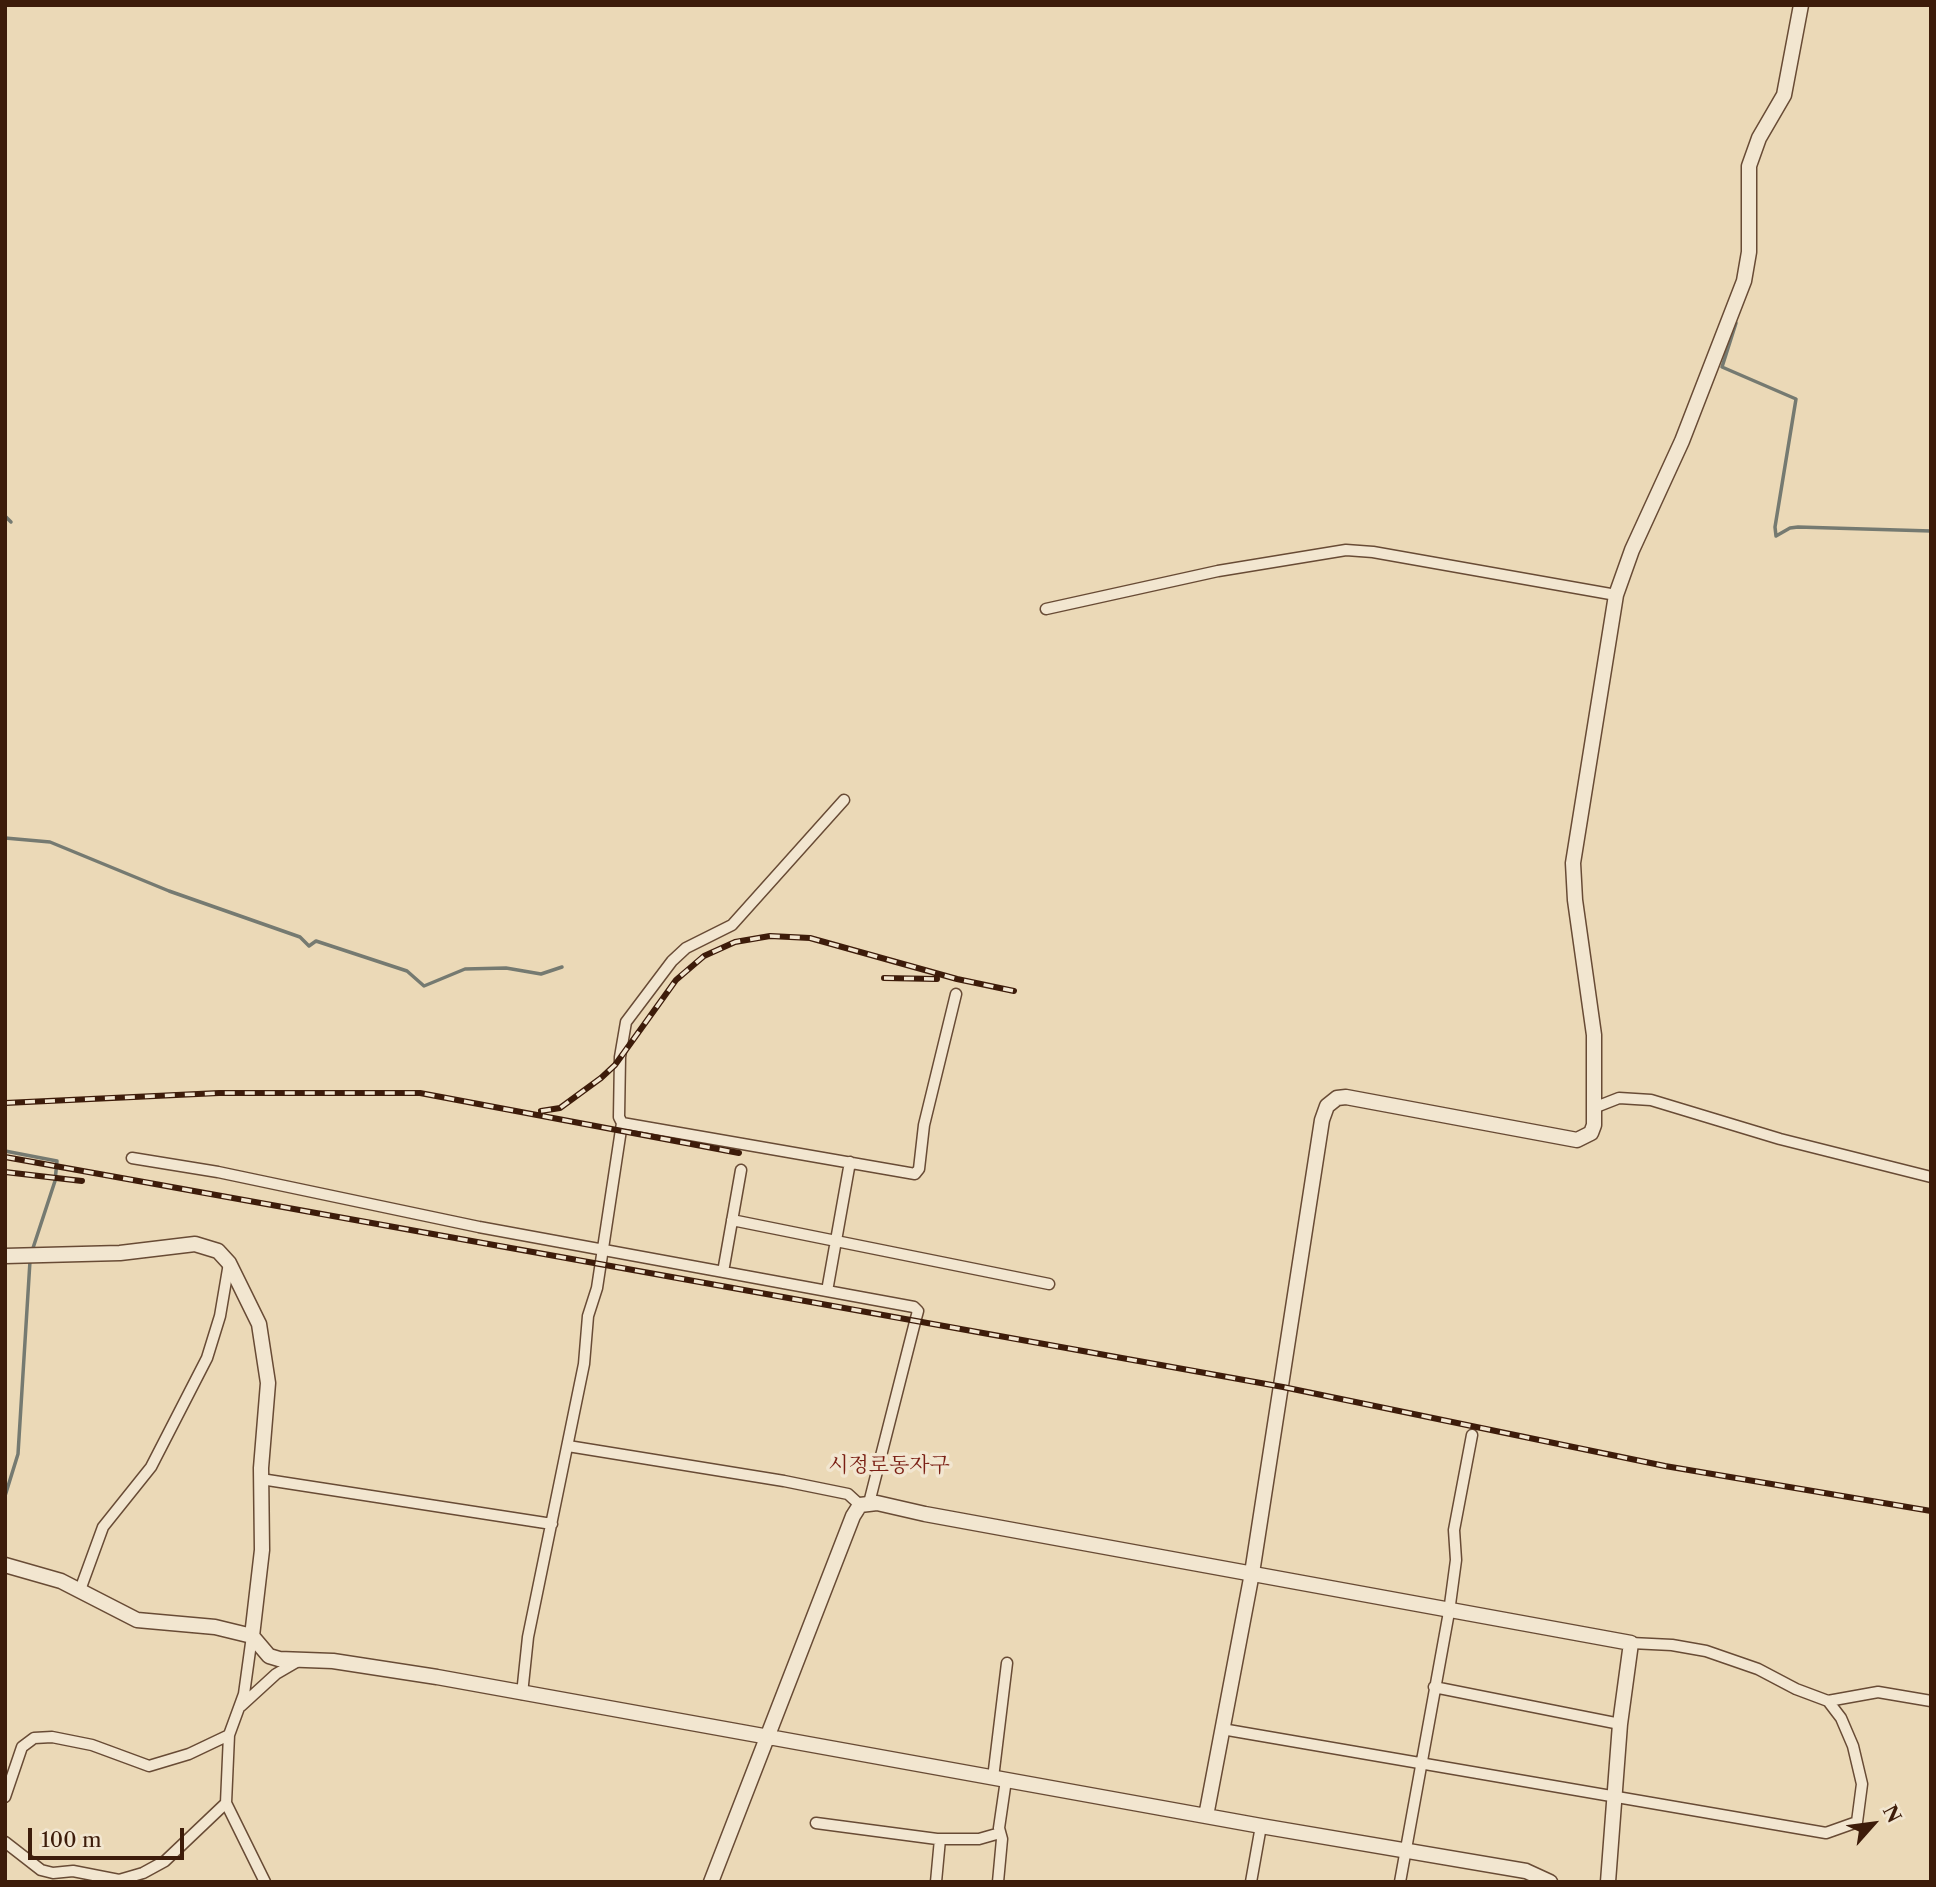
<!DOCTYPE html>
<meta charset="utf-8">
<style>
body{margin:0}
#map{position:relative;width:1936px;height:1887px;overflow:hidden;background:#ebd9b7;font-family:"Libre Caslon Text",serif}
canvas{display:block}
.frame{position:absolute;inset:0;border:7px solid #3d1c0a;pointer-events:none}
.north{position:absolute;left:1838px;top:1789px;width:70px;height:70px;-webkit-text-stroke:5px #f2e6d0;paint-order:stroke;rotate:62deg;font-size:19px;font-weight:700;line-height:28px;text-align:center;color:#3d1c0a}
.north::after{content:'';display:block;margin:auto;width:24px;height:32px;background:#3d1c0a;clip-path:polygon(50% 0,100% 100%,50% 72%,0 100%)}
.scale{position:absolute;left:28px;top:1828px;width:156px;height:32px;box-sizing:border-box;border:4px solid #3d1c0a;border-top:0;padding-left:9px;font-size:21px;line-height:24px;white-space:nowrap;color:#3d1c0a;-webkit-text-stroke:5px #f2e6d0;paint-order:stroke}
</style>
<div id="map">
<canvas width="1936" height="1887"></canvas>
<div class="frame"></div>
<div class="north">N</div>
<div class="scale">100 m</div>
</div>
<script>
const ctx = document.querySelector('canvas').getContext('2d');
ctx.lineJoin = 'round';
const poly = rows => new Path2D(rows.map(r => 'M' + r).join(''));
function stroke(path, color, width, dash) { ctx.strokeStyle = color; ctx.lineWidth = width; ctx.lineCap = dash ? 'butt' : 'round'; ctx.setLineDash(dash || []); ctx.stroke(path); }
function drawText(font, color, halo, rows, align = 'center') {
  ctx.font = font + ' "Libre Caslon Text","Noto Serif KR",serif'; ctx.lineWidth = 7; ctx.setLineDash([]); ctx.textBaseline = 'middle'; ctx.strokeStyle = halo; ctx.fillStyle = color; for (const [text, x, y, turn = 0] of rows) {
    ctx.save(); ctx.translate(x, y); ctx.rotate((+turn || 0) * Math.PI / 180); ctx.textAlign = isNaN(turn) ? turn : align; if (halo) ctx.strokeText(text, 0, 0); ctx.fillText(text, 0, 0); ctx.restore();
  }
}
const stream = poly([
 [1736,323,1722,367,1796,399,1775,527,1776,536,1790,528,1798,527,1931,531],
 [5,516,11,522],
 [5,838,50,842,169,891,300,937,309,946,316,941,407,971,424,986,465,969,506,968,541,974,562,967],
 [5,1151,57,1161,55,1181,33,1248],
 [5,1496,18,1454,30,1261]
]);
const minor = poly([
 [1046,609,1218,571,1346,550,1373,552,1616,595],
 [1596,1107,1619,1098,1651,1100,1780,1139,1931,1177],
 [622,1123,915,1174,919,1169,924,1125,956,994],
 [132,1158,218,1172,479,1227,914,1307,918,1311,915,1322,869,1503],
 [732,1220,1049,1284],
 [723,1272,741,1170],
 [827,1291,850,1162],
 [568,1446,784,1481,848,1494,860,1505],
 [261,1479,552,1524],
 [80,1590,103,1527,151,1467,207,1358,220,1316,229,1263],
 [1631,1643,1672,1645,1706,1651,1758,1669,1796,1689,1828,1701,1878,1692,1931,1701],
 [1434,1687,1620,1724],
 [522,1694,528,1637,584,1364,588,1316,597,1288,622,1123,619,1117,620,1057,626,1022,672,961,686,948,732,925,844,800],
 [241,1706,276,1674,300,1660],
 [1222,1729,1826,1833,1857,1822,1862,1784,1853,1746,1841,1718,1828,1701],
 [229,1735,226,1803,265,1882],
 [993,1778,1007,1663],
 [5,1797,22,1747,34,1738,52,1737,92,1745,149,1766,189,1754,229,1735,244,1694,252,1636],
 [816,1823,937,1839,979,1839,1000,1833],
 [5,1842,41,1870,53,1873,73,1871,119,1880,143,1873,165,1861,226,1803],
 [936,1882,940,1839],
 [998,1882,1002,1839,999,1828,1006,1780],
 [1251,1882,1261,1826],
 [1400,1882,1449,1612,1456,1560,1454,1530,1472,1435]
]);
const tertiary = poly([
 [5,1256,120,1253,195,1244,218,1251,229,1263,259,1324,268,1383,261,1468,262,1550,252,1636,269,1656,279,1659,333,1661,437,1677,1261,1826,1526,1871,1550,1882],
 [5,1565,61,1581,137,1620,215,1627,252,1636],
 [1206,1816,1252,1573,1322,1120,1327,1106,1337,1098,1346,1097,1577,1140,1591,1133,1594,1125,1594,1035,1575,900,1573,863,1616,595,1632,550,1682,441,1744,281,1749,252,1749,166,1759,138,1784,95,1801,5],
 [711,1882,853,1516,860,1505,877,1503,925,1514,1631,1643,1620,1724,1608,1882]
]);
const rail = poly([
 [884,978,937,979],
 [5,1103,219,1093,420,1093,739,1153],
 [541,1111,560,1108,601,1078,615,1065,676,980,704,956,735,942,770,936,810,938,957,979,1014,991],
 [5,1157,1283,1387,1665,1466,1931,1511],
 [5,1172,82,1181]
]);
const quarterNames = [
 ["시정로동자구",889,1466]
];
stroke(stream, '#757a71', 3.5);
stroke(minor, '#684b35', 13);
stroke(tertiary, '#684b35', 17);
stroke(minor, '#f2e6d0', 10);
stroke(tertiary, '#f2e6d0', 14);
stroke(rail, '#3d1c0a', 6);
stroke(rail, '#f2e6d0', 3.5, [10]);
drawText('21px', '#7a1f14', '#f2e6d0', quarterNames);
</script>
